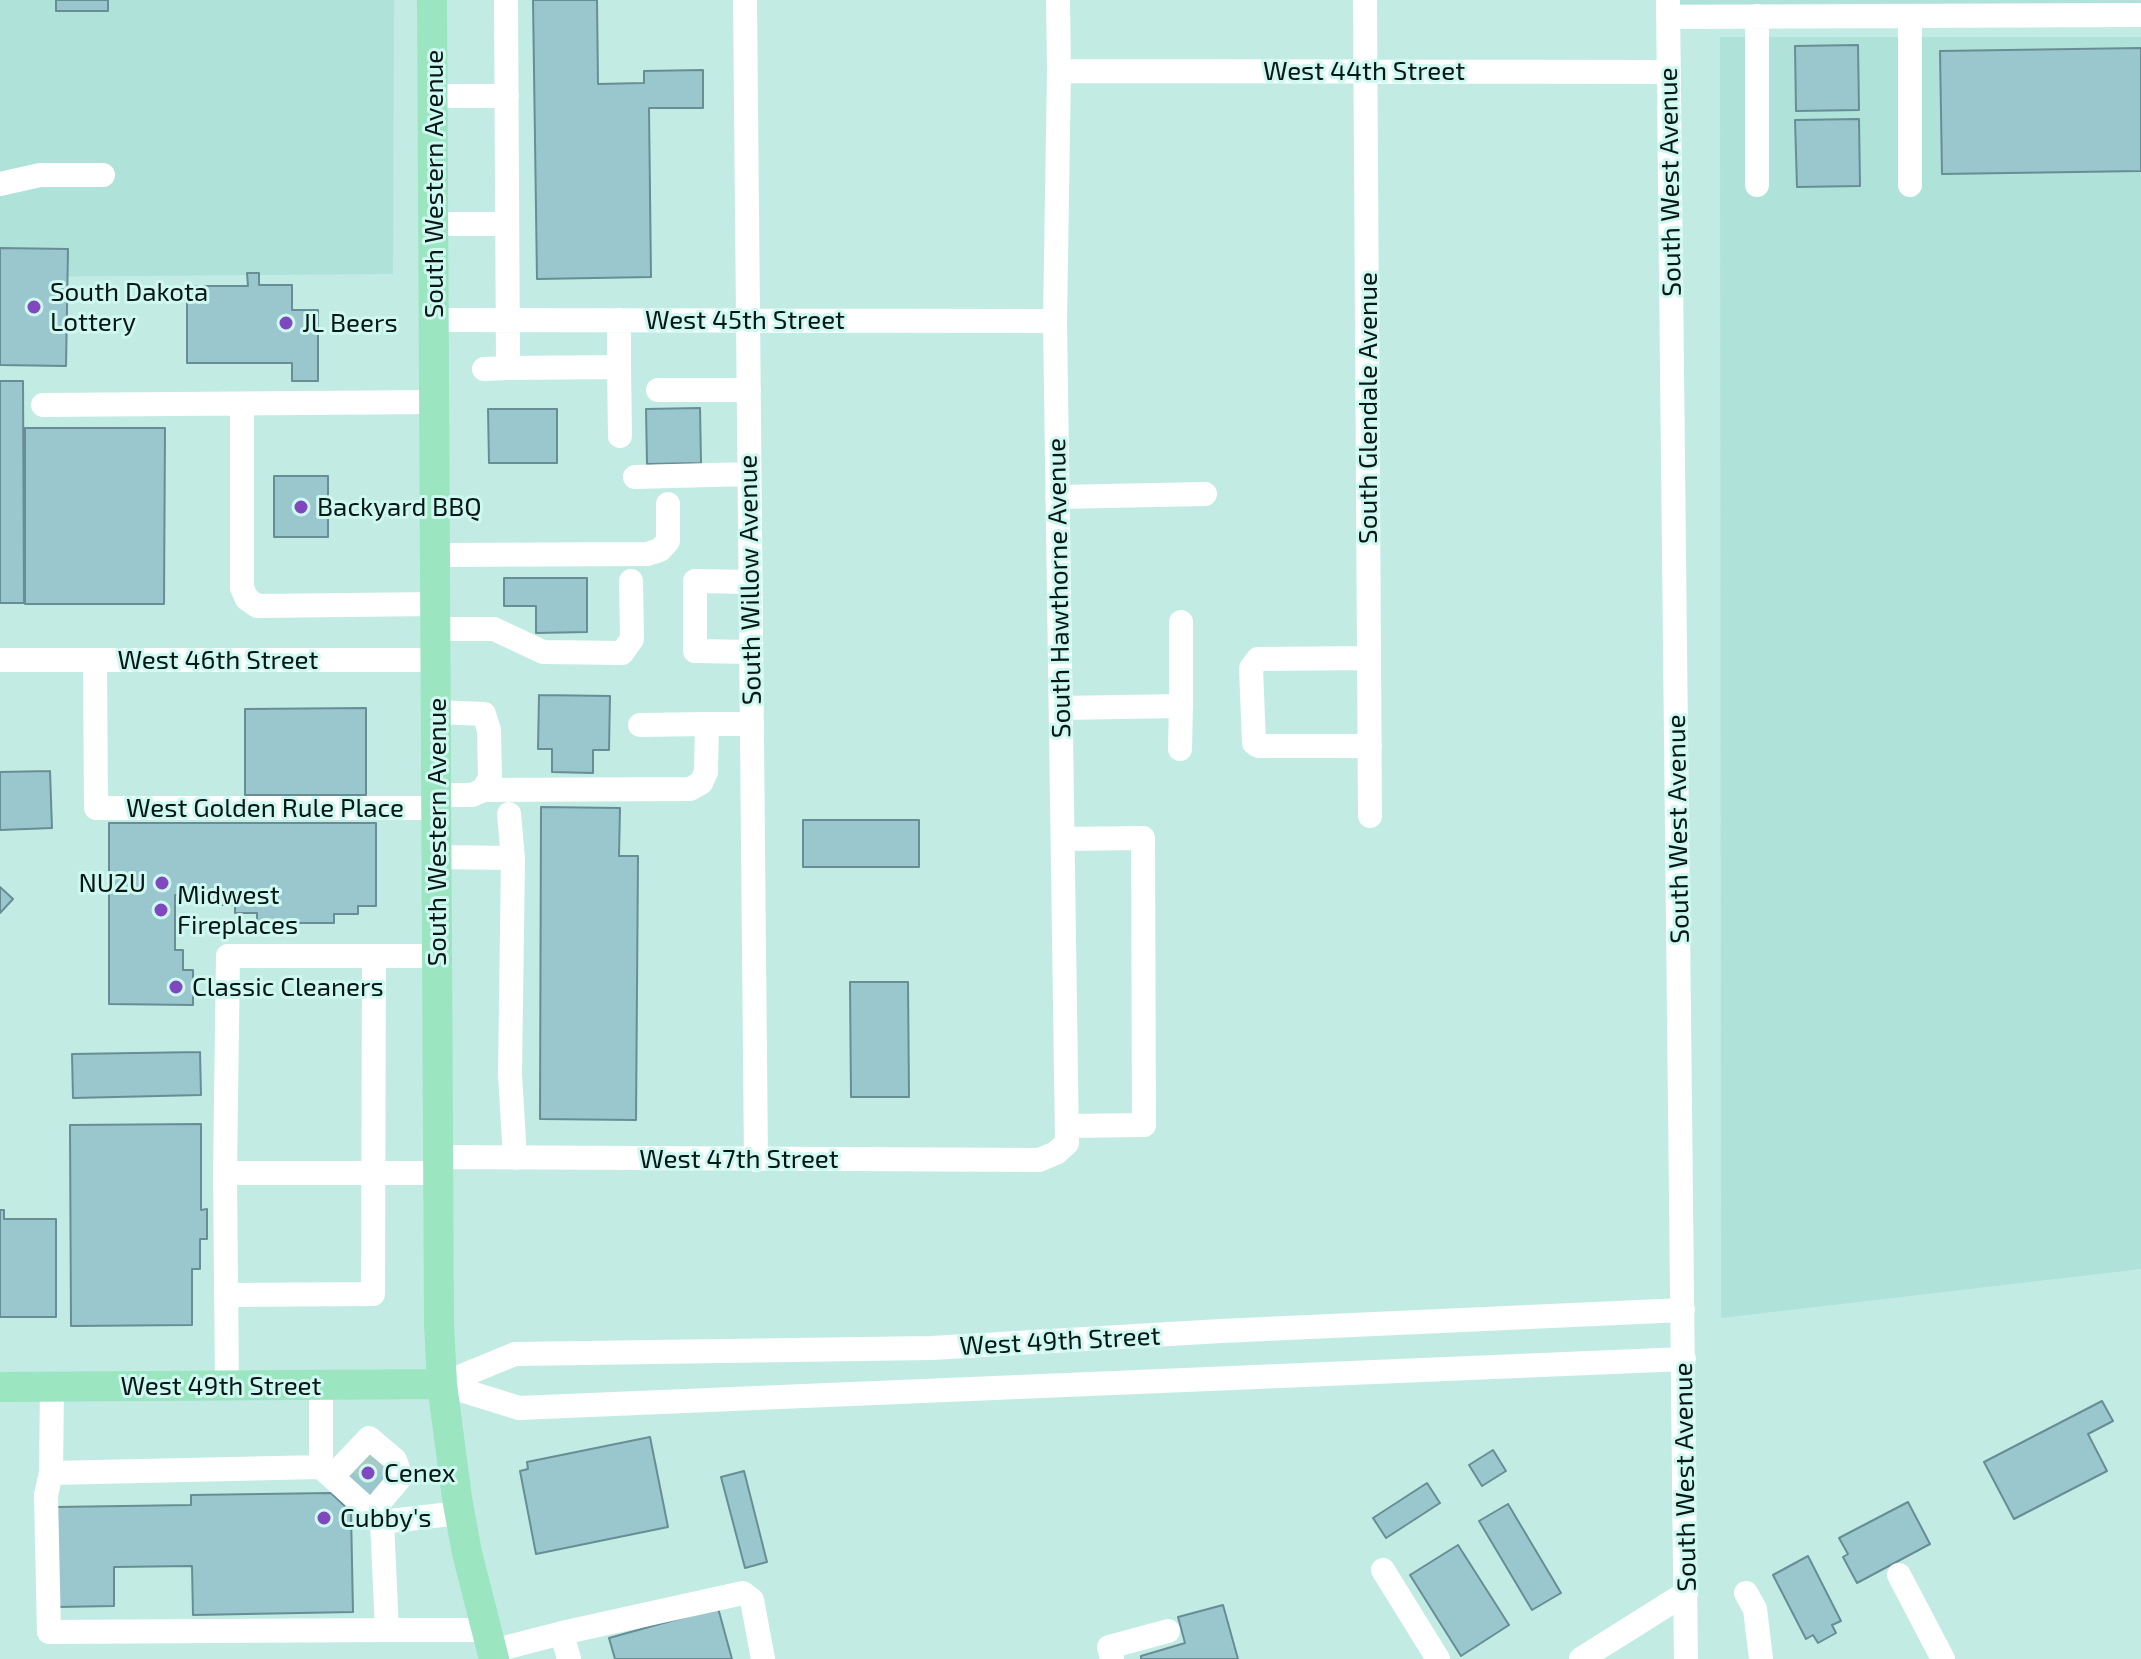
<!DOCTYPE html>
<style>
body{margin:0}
canvas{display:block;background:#c2ebe3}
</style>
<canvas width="2141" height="1659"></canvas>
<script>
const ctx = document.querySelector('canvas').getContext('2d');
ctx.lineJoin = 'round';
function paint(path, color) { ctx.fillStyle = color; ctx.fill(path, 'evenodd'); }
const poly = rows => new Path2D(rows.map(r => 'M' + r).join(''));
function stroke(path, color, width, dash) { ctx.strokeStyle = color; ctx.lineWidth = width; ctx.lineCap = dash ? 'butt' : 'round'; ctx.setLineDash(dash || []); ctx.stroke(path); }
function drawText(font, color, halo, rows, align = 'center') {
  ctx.font = font + ' "Exo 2",sans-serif'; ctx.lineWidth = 6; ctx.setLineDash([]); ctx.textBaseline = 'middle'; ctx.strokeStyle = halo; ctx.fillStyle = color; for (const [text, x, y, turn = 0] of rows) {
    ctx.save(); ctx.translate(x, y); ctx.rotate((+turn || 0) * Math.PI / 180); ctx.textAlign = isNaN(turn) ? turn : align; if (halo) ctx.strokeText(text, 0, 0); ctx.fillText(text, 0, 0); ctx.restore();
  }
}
const built = poly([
 [0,0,394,0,393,274,0,277],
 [1678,0,2141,0,2141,3,1678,4],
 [1720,37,2141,37,2141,1269,1721,1318]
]);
const building = poly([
 [56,0,108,0,108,11,56,11,56,0],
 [533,0,597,0,598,84,644,83,644,71,703,70,703,108,649,108,651,277,537,279,533,0],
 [1858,45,1859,110,1796,111,1795,46,1858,45],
 [2141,48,2141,171,1942,174,1940,51,2141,48],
 [1859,119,1860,186,1797,187,1795,120,1859,119],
 [0,248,68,249,66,366,0,365,0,248],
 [247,273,259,273,259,285,292,285,292,310,318,310,318,381,292,381,292,363,187,363,187,286,248,286,247,273],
 [0,381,23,381,24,603,0,603,0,381],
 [700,408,701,463,647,464,646,409,700,408],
 [488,409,557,409,557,463,489,463,488,409],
 [25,428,165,428,164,604,25,604,25,428],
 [274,476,328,476,328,537,274,537,274,476],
 [504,578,587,578,587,632,536,633,536,606,504,606,504,578],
 [539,695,610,696,609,750,593,750,593,773,552,772,552,749,538,749,539,695],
 [366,708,366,795,245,795,245,709,366,708],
 [50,771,52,828,0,830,0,772,50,771],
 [541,807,620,808,619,856,638,856,636,1120,540,1119,541,807],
 [803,820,919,820,919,867,803,867,803,820],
 [109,823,376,823,376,906,358,906,358,914,334,914,334,923,257,923,257,913,235,913,235,905,211,905,211,895,175,895,175,950,183,950,183,970,193,970,193,1005,109,1004,109,823],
 [0,887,13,899,0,913,0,887],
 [850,982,908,982,909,1097,851,1097,850,982],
 [200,1052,201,1095,73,1098,72,1054,200,1052],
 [201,1124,201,1210,207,1209,207,1239,200,1239,200,1269,192,1269,192,1325,71,1326,70,1125,201,1124],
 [0,1210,4,1210,4,1219,56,1219,56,1317,0,1317,0,1210],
 [2102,1401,2113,1421,2088,1434,2107,1471,2014,1519,1984,1462,2102,1401],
 [650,1437,668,1527,536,1554,520,1471,528,1469,527,1462,650,1437],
 [368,1447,394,1472,367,1499,341,1475,368,1447],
 [1493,1450,1506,1471,1482,1486,1469,1465,1493,1450],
 [744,1471,767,1562,745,1568,721,1477,744,1471],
 [1427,1483,1440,1503,1386,1538,1373,1518,1427,1483],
 [331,1493,351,1512,353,1612,193,1615,192,1566,114,1567,114,1606,57,1607,55,1507,191,1505,191,1495,331,1493],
 [1908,1502,1930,1544,1857,1583,1843,1557,1848,1554,1839,1538,1908,1502],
 [1508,1504,1561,1593,1532,1610,1479,1521,1508,1504],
 [1458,1545,1509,1625,1461,1656,1410,1575,1458,1545],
 [1808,1556,1841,1621,1832,1625,1836,1633,1818,1643,1813,1635,1806,1639,1773,1575,1808,1556],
 [1223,1605,1238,1659,1141,1659,1141,1656,1185,1643,1178,1617,1223,1605],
 [718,1608,732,1659,615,1659,609,1638,718,1608]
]);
const minorTunnel = poly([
 [357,1459,382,1484]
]);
const minor = poly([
 [745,0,756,1160],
 [1365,0,1370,816],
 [1668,0,1686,1659],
 [1757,16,1757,185],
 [1910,16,1910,185],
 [1668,17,2141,15],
 [1059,71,1669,72],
 [433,96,507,96],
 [0,184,40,175,103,175],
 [434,224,507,224],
 [434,320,1055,321],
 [619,320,619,367],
 [508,368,619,367,620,436],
 [484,369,508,368,506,0],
 [658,390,749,390],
 [242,404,242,588,247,599,257,606,436,604],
 [43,405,433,402],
 [635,477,749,474],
 [1057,497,1205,494],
 [435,555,647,554,660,550,668,541,668,504],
 [750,582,695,581,695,651,751,652],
 [436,629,494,629,543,652,622,653,632,639,631,581],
 [1369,658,1258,659,1251,668,1254,743,1258,746,1370,746],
 [0,660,436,660],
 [95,660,96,808,437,808],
 [1061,708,1181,706,1181,622],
 [437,712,484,714,489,730,490,778,483,790,472,795,437,795],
 [640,725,707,724],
 [1180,749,1181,706],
 [483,790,690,789,701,783,706,772,707,724,752,724],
 [1063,839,1143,838,1144,1125,1067,1126],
 [437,857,513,858,509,814],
 [513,858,510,1074,515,1158],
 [438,956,228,956,225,1173,439,1173],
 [439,1157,1039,1160,1056,1153,1067,1143,1055,321,1059,71,1058,0],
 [225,1173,227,1385],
 [227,1295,373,1294,374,956],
 [442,1384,515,1354,932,1348,1221,1331,1683,1310],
 [442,1384,519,1408,1684,1359],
 [321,1385,321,1467,382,1522],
 [52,1387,51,1473,321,1467],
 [51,1473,46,1495,49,1632,387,1630],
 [332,1477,369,1438,395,1460,401,1477,372,1511],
 [459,1513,382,1522,387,1630,486,1630],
 [1383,1570,1438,1659],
 [1899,1575,1943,1659],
 [1746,1593,1755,1609,1761,1659],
 [562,1633,743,1593,752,1600,763,1659],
 [492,1651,562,1633,569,1659],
 [1112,1659,1109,1647,1168,1631],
 [1581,1659,1686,1593]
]);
const major = poly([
 [432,0,439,1323,442,1384,457,1498,467,1553,494,1659],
 [0,1387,442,1384]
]);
const markers = [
 [34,307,8,"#8048bf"],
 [286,323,8,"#8048bf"],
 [301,507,8,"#8048bf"],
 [162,883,8,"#8048bf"],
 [161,910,8,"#8048bf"],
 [176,987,8,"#8048bf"],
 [368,1473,8,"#8048bf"],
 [324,1518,8,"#8048bf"]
];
const streetNames = [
 ["West 44th Street",1364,71],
 ["South West Avenue",1670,182,-91],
 ["South Western Avenue",434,184,-90],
 ["West 45th Street",745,320],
 ["South Glendale Avenue",1368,408,-90],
 ["South Willow Avenue",750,580,-91],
 ["South Hawthorne Avenue",1059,588,-91],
 ["West 46th Street",218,660],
 ["West Golden Rule Place",265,808],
 ["South West Avenue",1678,829,-91],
 ["South Western Avenue",437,832,-90],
 ["West 47th Street",739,1159],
 ["West 49th Street",1060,1341,-3],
 ["West 49th Street",221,1386],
 ["South West Avenue",1685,1477,-91]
];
const poiNames = [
 ["South Dakota",50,292],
 ["Lottery",50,322],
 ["JL Beers",302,323],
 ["Backyard BBQ",317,507],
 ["NU2U",146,883,"right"],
 ["Midwest",177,895],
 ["Fireplaces",177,925],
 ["Classic Cleaners",192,987],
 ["Cenex",384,1473],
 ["Cubby's",340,1518]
];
paint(built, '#afe2d9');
paint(building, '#9ac7ce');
stroke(building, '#678e94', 2);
stroke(minorTunnel, '#a6cbc4', 24, [24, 12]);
stroke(minor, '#fff', 24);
stroke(major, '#9be5c0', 30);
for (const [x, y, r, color] of markers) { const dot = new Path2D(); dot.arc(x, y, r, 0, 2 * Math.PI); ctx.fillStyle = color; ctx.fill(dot); stroke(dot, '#cff8f1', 3); }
drawText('26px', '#081816', '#cff8f1', streetNames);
drawText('26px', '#081816', '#cff8f1', poiNames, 'left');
</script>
